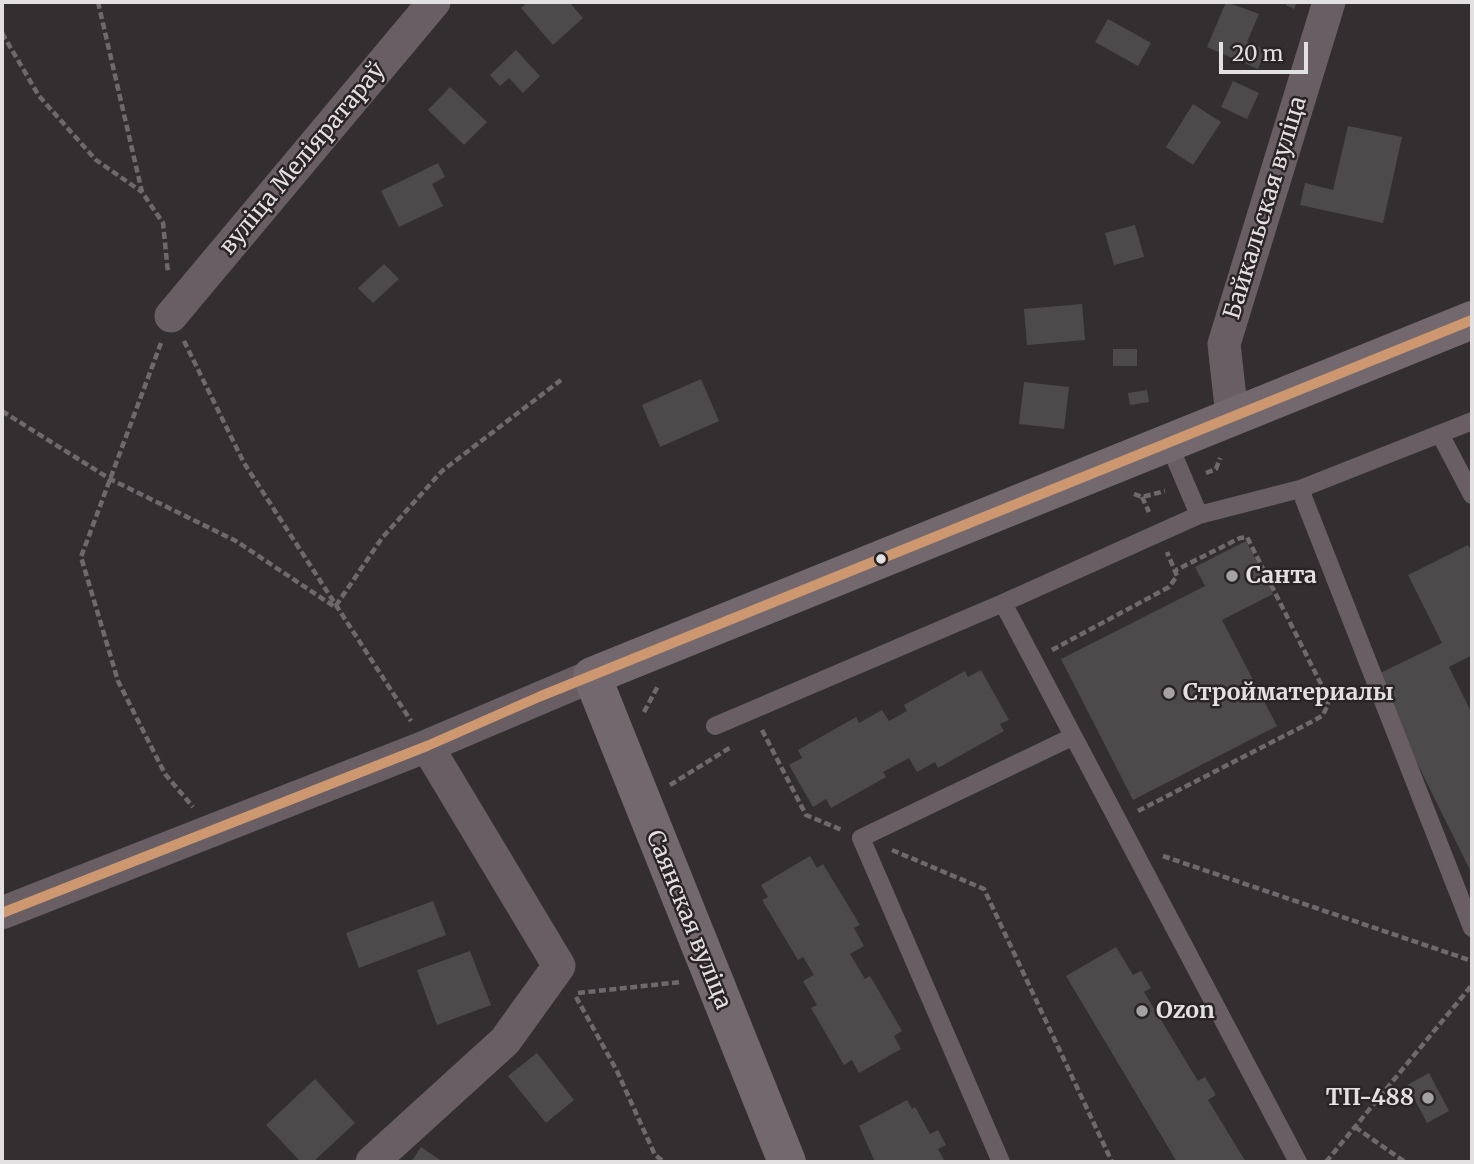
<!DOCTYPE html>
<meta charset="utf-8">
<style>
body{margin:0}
#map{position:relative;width:1474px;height:1164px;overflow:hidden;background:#332f31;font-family:Merriweather,serif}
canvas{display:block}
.frame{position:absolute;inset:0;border:4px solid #e3e0e2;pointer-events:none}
.scale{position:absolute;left:1219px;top:42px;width:89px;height:32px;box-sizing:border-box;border:4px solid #e3e0e2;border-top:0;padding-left:9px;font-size:21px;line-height:24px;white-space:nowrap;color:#e3e0e2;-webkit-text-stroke:5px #2a2427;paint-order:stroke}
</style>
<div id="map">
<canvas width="1474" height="1164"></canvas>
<div class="frame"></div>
<div class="scale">20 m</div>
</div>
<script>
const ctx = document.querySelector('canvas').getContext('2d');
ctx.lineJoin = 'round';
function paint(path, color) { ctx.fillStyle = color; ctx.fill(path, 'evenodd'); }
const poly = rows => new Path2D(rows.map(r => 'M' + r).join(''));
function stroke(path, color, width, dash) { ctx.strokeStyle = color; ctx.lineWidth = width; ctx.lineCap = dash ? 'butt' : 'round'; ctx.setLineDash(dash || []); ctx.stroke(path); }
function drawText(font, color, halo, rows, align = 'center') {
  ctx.font = font + ' Merriweather,serif'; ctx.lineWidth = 5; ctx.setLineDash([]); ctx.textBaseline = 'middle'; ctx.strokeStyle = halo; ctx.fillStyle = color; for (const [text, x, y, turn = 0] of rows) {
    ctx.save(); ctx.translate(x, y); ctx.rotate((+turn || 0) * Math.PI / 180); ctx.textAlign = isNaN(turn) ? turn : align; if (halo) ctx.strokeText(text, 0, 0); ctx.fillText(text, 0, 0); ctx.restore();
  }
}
const building = poly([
 [528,2,569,2,583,18,553,45,521,8],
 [1226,2,1259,14,1247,42,1266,50,1258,69,1207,47],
 [1288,2,1297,2,1294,9,1286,5],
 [1108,19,1151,43,1138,66,1095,42],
 [516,50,540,76,523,93,509,78,500,86,490,75],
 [1233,81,1259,93,1247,119,1221,107],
 [450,87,487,122,464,145,428,110],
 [1193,104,1221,122,1193,165,1166,147],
 [1348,126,1402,137,1383,223,1300,205,1305,183,1333,190],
 [438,163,445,177,432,184,443,206,399,227,381,191],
 [1135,225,1144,257,1114,265,1105,233],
 [384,264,399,279,373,303,358,288],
 [1082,304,1085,340,1027,345,1024,309],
 [1113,349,1137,349,1137,366,1113,366],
 [701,379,719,421,660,447,642,405],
 [1024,382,1069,387,1064,429,1019,424],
 [1147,390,1149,402,1130,405,1128,393],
 [1246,541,1273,594,1222,620,1277,726,1133,800,1061,659,1205,586,1195,567],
 [1468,545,1472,552,1472,655,1449,667,1472,714,1472,874,1374,676,1442,643,1408,575],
 [981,670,1009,720,1000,724,1004,731,938,768,935,762,917,772,909,758,883,772,886,777,831,808,826,799,813,807,789,765,802,758,798,750,856,717,859,723,882,710,889,721,907,711,904,705,965,671,968,677],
 [810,856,817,868,823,864,860,925,854,928,864,946,850,954,865,979,870,976,902,1031,894,1036,901,1049,859,1073,852,1060,844,1065,811,1008,817,1005,803,981,814,975,803,957,798,960,762,900,768,897,761,885],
 [433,901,446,935,359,968,346,933],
 [1116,947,1133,975,1141,971,1151,988,1144,992,1198,1081,1205,1077,1216,1095,1208,1100,1246,1162,1177,1162,1066,976],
 [470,951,491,1005,437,1025,417,970],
 [537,1053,574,1100,546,1123,508,1076],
 [1429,1073,1449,1111,1427,1123,1407,1085],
 [315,1079,355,1123,313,1162,301,1162,266,1125],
 [907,1100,912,1109,915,1107,930,1134,938,1130,946,1145,938,1149,945,1162,875,1162,859,1126],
 [421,1147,443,1162,411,1162]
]);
const path = poly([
 [98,2,142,192,163,223,168,273],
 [2,33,39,96,96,160,142,192],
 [184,341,244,463,411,721],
 [161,343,81,557,118,681,165,774,193,807],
 [2,411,110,479,236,541,335,607,382,538,442,471,561,380],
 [1206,473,1216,469,1220,458],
 [1134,494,1142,497,1165,491],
 [1142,497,1149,512],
 [1052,650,1169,587,1177,576,1167,552],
 [644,712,658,686],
 [762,730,806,815,842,830],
 [670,785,731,747],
 [1138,811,1315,720,1323,715,1328,704,1327,696,1247,537,1240,538,1176,570],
 [892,850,984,889,1112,1162],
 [1163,856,1472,961],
 [578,993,681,982],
 [576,997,617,1071,655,1155,664,1162],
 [1355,1127,1405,1162],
 [1326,1162,1472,985]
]);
const lane = poly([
 [1440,434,1472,495],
 [1168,442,1199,515,1300,489,1472,421],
 [1300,489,1472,928],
 [1003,603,1298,1162],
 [715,726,1003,603,1199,515],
 [1001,1162,861,838,1072,737]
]);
const street = poly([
 [171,316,434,2],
 [1232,416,1224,344,1329,2],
 [2,913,427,746,592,676],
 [372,1162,505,1041,559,966,427,746]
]);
const secondary = poly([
 [787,1162,592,676,1472,320]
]);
const bus1 = poly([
 [2,913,427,746,541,696,1472,320]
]);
const markers = [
 [881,559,6,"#e3e0e2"],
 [1232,576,7,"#a5a2a4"],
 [1169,693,7,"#a5a2a4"],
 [1142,1011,7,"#a5a2a4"],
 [1428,1098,7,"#a5a2a4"]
];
const streetNames = [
 ["вуліца Меліяратараў",303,159,-50],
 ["Байкальская вуліца",1266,208,-73],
 ["Саянская вуліца",688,920,68]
];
const poiNames = [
 ["Санта",1246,576],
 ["Стройматериалы",1183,693],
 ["Ozon",1156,1011],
 ["ТП-488",1414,1098,"right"]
];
paint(building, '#4c4a4b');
stroke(path, '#6f686c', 4.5, [7, 3.5]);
stroke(lane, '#695e64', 18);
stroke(street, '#695e64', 33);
stroke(secondary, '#74686f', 38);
stroke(bus1, '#cd976f', 10);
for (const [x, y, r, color] of markers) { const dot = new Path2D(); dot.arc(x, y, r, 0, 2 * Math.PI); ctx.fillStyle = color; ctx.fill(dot); stroke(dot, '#2a2427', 2.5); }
drawText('23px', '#e3e0e2', '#2a2427', streetNames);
drawText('bold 23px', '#e3e0e2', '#2a2427', poiNames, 'left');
</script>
